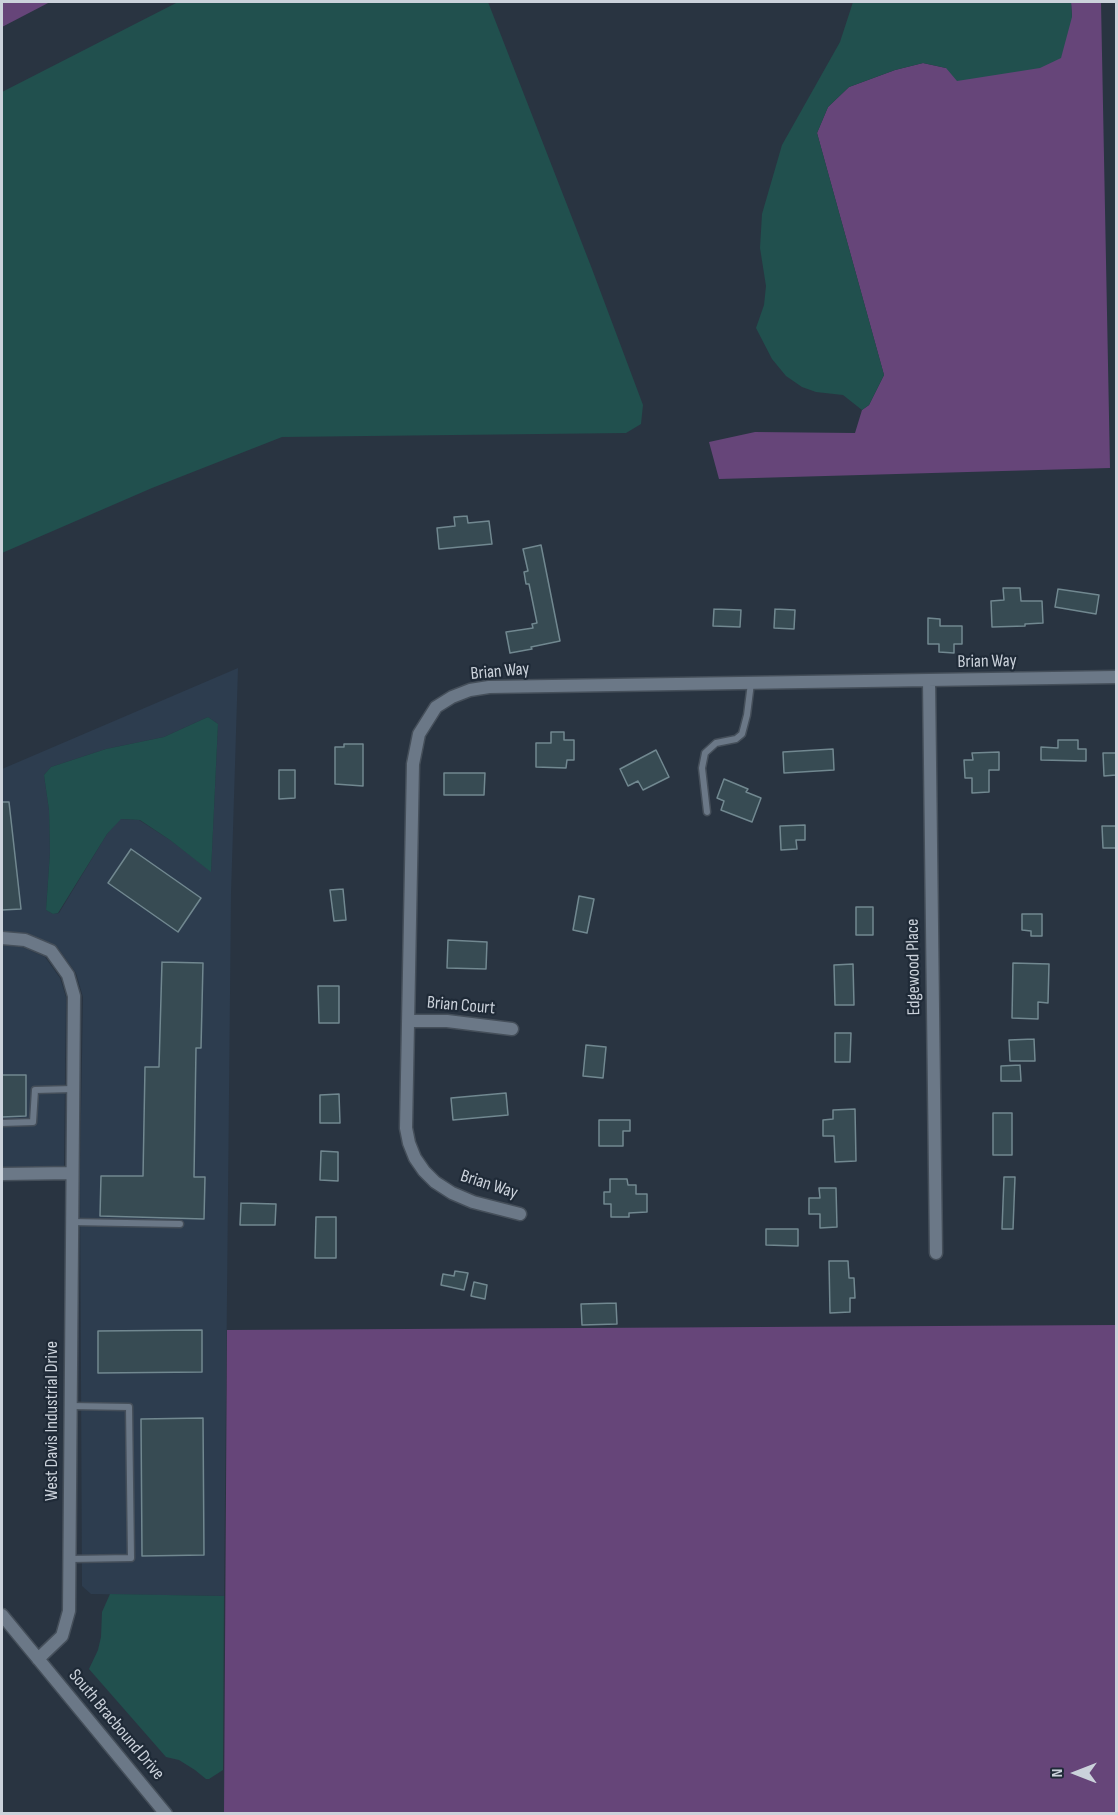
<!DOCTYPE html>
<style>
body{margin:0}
#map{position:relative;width:1118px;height:1815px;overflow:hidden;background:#293441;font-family:"Sofia Sans Condensed",sans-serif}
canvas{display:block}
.frame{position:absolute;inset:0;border:3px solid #cbd2db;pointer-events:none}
.north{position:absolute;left:1046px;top:1743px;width:60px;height:60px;-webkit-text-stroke:4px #1f2a37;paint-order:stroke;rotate:270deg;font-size:16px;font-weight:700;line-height:24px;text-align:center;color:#cbd2db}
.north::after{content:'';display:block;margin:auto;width:21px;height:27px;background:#cbd2db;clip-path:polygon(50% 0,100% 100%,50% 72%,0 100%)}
</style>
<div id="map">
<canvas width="1118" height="1815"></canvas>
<div class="frame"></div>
<div class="north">N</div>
</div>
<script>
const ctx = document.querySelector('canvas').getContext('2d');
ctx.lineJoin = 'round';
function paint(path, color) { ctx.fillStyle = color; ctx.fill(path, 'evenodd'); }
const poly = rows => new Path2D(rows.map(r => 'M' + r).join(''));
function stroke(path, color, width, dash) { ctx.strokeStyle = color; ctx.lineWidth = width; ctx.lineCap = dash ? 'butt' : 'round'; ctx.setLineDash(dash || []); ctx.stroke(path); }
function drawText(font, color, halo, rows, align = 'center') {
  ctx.font = font + ' "Sofia Sans Condensed",sans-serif'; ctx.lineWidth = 4.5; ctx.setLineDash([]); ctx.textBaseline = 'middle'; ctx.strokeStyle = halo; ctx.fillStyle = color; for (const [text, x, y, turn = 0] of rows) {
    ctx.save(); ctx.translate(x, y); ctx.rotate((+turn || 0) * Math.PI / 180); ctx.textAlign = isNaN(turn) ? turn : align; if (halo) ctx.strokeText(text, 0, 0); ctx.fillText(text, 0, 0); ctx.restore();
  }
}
const built = poly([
 [238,668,231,894,224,1596,91,1594,82,1586,80,1173,83,997,76,973,58,948,28,933,2,931,2,769],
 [208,717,218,724,211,871,170,840,139,820,120,819,107,834,59,913,53,914,46,910,50,852,49,810,44,775,51,767,106,749,164,737],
 [2,945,22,947,45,957,60,978,66,997,64,1166,2,1167]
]);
const green = poly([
 [2,2,50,2,2,27],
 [1071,2,1101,2,1110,468,719,479,709,442,755,432,855,433,862,410,869,405,884,375,817,133,828,107,849,87,895,70,923,63,946,68,1072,17],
 [1116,1325,1116,1813,224,1813,227,1330]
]);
const water = poly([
 [178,2,488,2,592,269,643,405,641,424,626,433,282,437,152,488,2,553,2,92],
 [853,2,1071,2,1072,17,1061,58,1040,68,957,81,946,68,923,63,895,70,849,87,828,107,817,133,884,375,869,405,862,410,843,395,816,392,802,387,786,376,772,359,756,328,764,305,766,286,760,248,762,214,782,145,840,42],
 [208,717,218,724,211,872,170,840,140,820,121,819,107,834,58,913,53,914,46,910,50,852,49,810,44,775,51,767,106,749,164,737],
 [110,1594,224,1596,223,1770,209,1779,206,1779,195,1770,179,1760,166,1757,89,1669,98,1650,101,1637,102,1612]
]);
const building = poly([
 [467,516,468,523,489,521,492,544,439,549,437,528,455,526,454,517,467,516],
 [541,545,560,641,531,647,532,649,510,653,506,632,533,628,532,624,537,623,529,584,526,584,524,572,528,571,523,549,541,545],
 [1003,588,1020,588,1021,601,1042,601,1043,623,1025,624,1025,626,992,627,991,601,1004,600,1003,588],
 [1058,589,1099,595,1096,614,1055,607,1058,589],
 [714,609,741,610,740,627,713,626,714,609],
 [775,609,795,610,794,629,774,628,775,609],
 [928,618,940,619,940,626,962,626,962,644,954,644,954,653,939,652,939,644,928,644,928,618],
 [551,732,564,732,564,740,574,740,574,760,567,760,566,768,536,767,536,743,551,743,551,732],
 [1058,740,1078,740,1078,749,1086,749,1086,761,1041,760,1041,747,1058,748,1058,740],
 [344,744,363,744,363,786,335,784,335,747,344,747,344,744],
 [833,749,834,770,784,773,783,752,833,749],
 [656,750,669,777,643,790,638,781,628,786,620,769,656,750],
 [999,752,999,770,989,770,989,792,972,793,972,778,965,778,964,760,973,760,972,753,999,752],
 [1103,753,1116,753,1116,775,1104,776,1103,753],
 [279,770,295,770,295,798,279,799,279,770],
 [444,773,485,773,484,795,444,795,444,773],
 [724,779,748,789,746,792,761,798,752,822,721,810,724,801,717,798,724,779],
 [2,802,9,802,21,909,2,910,2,802],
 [805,825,805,840,796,840,797,849,781,850,780,826,805,825],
 [1102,826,1116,826,1116,848,1103,848,1102,826],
 [131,849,201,898,178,932,108,883,131,849],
 [343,889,346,920,334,921,330,890,343,889],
 [579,896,594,899,587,933,573,930,579,896],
 [856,907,873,907,873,935,856,935,856,907],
 [1022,914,1042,914,1042,936,1031,936,1031,931,1022,930,1022,914],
 [448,940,487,942,486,969,447,968,448,940],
 [162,962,203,963,201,1048,196,1048,194,1177,205,1177,204,1219,100,1216,101,1176,143,1176,145,1067,159,1067,162,962],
 [1013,963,1049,964,1048,1003,1038,1002,1038,1019,1012,1018,1013,963],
 [853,964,854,1005,835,1005,834,965,853,964],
 [318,986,339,986,339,1023,319,1023,318,986],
 [835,1033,851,1033,850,1062,835,1062,835,1033],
 [1034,1039,1035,1061,1010,1061,1009,1040,1034,1039],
 [586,1045,606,1047,603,1078,583,1076,586,1045],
 [1020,1065,1021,1081,1001,1081,1001,1066,1020,1065],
 [2,1075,26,1075,26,1116,2,1117,2,1075],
 [506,1093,508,1115,453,1120,451,1098,506,1093],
 [339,1094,340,1123,320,1123,320,1095,339,1094],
 [855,1109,856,1161,835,1162,834,1136,823,1136,823,1120,833,1119,833,1110,855,1109],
 [993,1113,1012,1113,1012,1155,993,1155,993,1113],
 [599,1120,630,1120,630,1131,623,1131,623,1146,599,1146,599,1120],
 [321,1151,338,1152,338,1181,320,1180,321,1151],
 [1004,1177,1015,1177,1013,1229,1002,1229,1004,1177],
 [610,1179,627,1179,628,1185,636,1185,636,1194,647,1194,647,1212,629,1213,629,1217,611,1217,611,1204,604,1204,604,1192,610,1192,610,1179],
 [819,1188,836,1188,837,1227,820,1228,820,1214,809,1214,809,1198,820,1198,819,1188],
 [241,1203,276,1204,275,1225,240,1225,241,1203],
 [316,1217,336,1217,336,1258,315,1258,316,1217],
 [766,1229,798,1229,798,1246,766,1245,766,1229],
 [829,1261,848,1261,849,1278,854,1278,855,1298,850,1298,850,1312,830,1313,829,1261],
 [455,1271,468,1273,464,1290,441,1285,443,1274,454,1276,455,1271],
 [474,1282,487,1285,485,1299,471,1296,474,1282],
 [616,1303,617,1324,582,1325,581,1304,616,1303],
 [202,1330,202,1372,98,1373,98,1331,202,1330],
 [203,1418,204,1555,142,1556,141,1419,203,1418]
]);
const lane = poly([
 [707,812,702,768,705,753,716,743,736,739,742,734,747,715,751,683],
 [2,1123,33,1122,35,1090,73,1089],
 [72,1222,180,1224],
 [70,1559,131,1558,129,1407,71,1406]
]);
const street = poly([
 [929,681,936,1253],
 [2,938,25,940,51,951,68,975,74,996,69,1611,62,1636,38,1659],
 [408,1021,447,1021,512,1029],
 [2,1174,72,1173],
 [520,1214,473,1202,452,1193,435,1182,424,1171,415,1158,409,1143,406,1128,413,764,419,734,436,707,452,697,470,690,489,687,1116,677],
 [2,1615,166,1814]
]);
const streetNames = [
 ["Brian Way",987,662,-1],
 ["Brian Way",500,672,-5],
 ["Edgewood Place",914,967,-91],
 ["Brian Court",461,1006,5],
 ["Brian Way",489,1185,18],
 ["West Davis Industrial Drive",52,1421,-90],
 ["South Bracbound Drive",116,1725,50]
];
paint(built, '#2d3d4f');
paint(green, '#664579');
paint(water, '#21504e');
paint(building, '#374b53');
stroke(building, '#718890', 1.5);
stroke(lane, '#454f5a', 9);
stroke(street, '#454f5a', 15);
stroke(lane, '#6b7887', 6);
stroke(street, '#6b7887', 12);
drawText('18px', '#cbd2db', '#1f2a37', streetNames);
</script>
